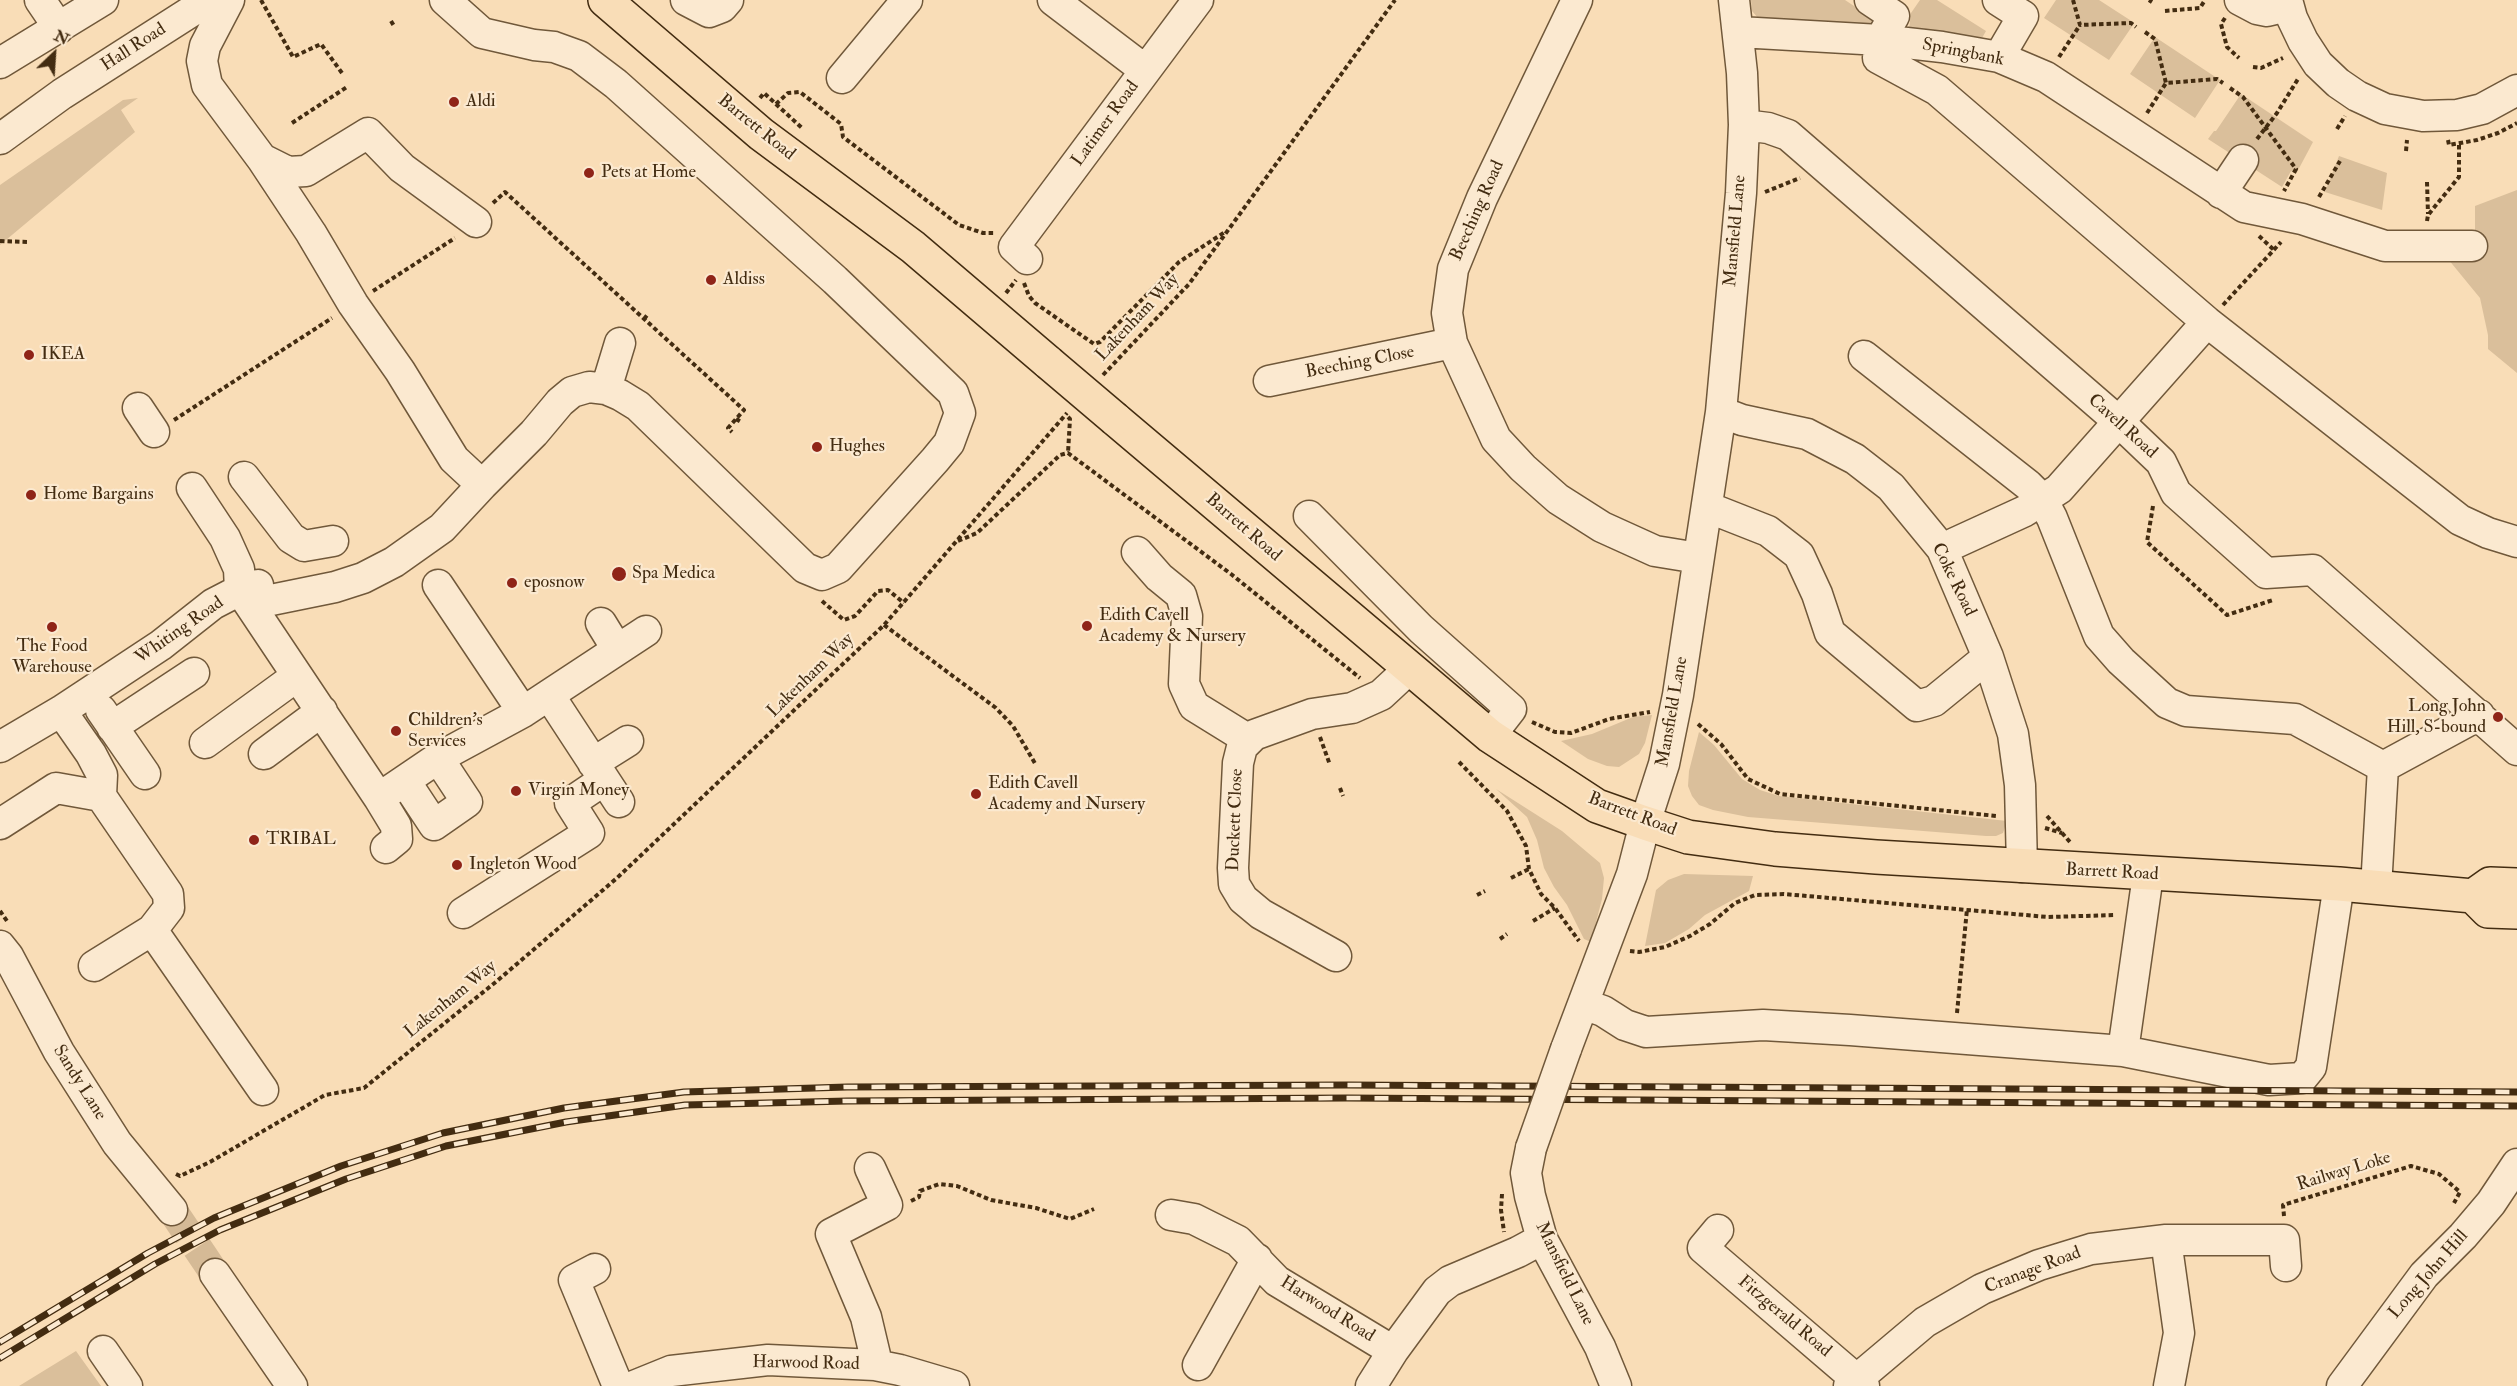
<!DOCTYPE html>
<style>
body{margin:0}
#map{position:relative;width:2517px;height:1386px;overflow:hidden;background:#f9ddb7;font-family:"IM FELL Double Pica",serif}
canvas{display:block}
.north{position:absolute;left:24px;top:24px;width:60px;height:60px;-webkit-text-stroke:4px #fbe9d0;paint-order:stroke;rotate:25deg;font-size:16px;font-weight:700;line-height:24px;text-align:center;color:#432c11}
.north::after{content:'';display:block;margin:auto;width:21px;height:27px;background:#432c11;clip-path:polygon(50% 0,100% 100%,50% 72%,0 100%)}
</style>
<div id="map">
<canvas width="2517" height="1386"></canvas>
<div class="north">N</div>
</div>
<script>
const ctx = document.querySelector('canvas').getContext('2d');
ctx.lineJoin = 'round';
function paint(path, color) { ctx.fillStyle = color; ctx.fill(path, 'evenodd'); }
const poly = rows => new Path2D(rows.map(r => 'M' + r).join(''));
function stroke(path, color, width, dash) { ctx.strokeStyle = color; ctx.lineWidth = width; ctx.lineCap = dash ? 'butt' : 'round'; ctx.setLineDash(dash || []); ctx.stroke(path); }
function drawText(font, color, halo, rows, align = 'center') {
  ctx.font = font + ' "IM FELL Double Pica",serif'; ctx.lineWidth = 4.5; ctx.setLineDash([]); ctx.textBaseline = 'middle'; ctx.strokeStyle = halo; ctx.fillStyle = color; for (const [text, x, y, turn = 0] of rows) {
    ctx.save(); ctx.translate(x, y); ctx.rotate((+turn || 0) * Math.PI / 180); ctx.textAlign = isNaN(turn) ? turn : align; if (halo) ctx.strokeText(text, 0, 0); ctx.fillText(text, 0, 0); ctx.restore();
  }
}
const green = poly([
 [1751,0,1845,0,1872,18,1872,22,1869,29,1772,21,1758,18,1752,11],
 [1920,0,1937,0,1986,31,1982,38,1909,29,1911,13],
 [2056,0,2099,0,2133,22,2133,25,2109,60,2044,18],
 [2155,37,2220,80,2195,118,2130,74],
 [2241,94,2313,142,2296,174,2291,171,2282,187,2208,139,2214,131,2216,131],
 [138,98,121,110,135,132,0,245,0,185,123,100],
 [2339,156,2387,173,2382,210,2325,192],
 [2517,190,2517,373,2488,349,2488,335,2480,298,2448,259,2475,246,2475,206],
 [1652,715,1645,743,1639,754,1619,767,1607,766,1588,759,1561,741,1592,734,1633,717],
 [1699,732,1714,745,1742,779,1760,790,1779,796,2007,821,2003,833,1996,836,1986,836,1748,817,1713,810,1699,805,1692,796,1688,786,1689,771],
 [1496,789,1562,831,1600,863,1604,878,1602,899,1591,942,1584,939,1567,905,1554,887,1544,868,1537,840,1527,817],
 [1684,874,1753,876,1749,891,1705,915,1689,929,1665,943,1645,946,1656,890,1668,880],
 [76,1351,101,1386,19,1386]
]);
const minorTunnel = poly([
 [172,1210,215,1274]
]);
const path = poly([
 [261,0,293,57,321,44,342,73],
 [2073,0,2080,25,2131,23,2136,27],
 [2149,0,2152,2],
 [2165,11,2200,8,2205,0],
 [2225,18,2221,24,2227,47,2239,58],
 [391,21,394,26],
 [2145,32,2155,39,2166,83,2217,79,2223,83],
 [2059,57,2080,25],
 [2253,67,2261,68,2283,58],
 [2230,88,2243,97,2296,169,2284,191],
 [760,98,764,93,802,128],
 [776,104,788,93,800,92,841,124,843,137,959,225,983,233,994,233],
 [2147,113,2166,83],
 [292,123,347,87],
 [2337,129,2345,116],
 [2257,139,2277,113,2298,79],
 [2448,140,2449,145,2477,140,2498,133,2517,123],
 [2406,151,2407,140],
 [2427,182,2428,214],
 [1765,192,1800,178],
 [2319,197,2340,161],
 [493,203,505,192,744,410,728,428,732,432],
 [2427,221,2428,215,2459,177,2459,143],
 [2259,236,2274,250],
 [0,241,27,242],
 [1024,283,1029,296,1035,303,1094,344,1100,342,1179,262,1225,232],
 [373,291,455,238],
 [1006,293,1016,280],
 [2223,305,2281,242],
 [644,319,648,314],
 [1103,375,1189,284,1395,0],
 [1068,417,1070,419,1068,453],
 [736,419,741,422],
 [174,420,332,318],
 [2153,506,2147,542,2227,615,2273,600],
 [958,541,977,533,1060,455,1068,453,1231,574,1360,678],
 [822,601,844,620,855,616,878,591,888,590,904,603],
 [884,625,996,708,1013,726,1036,765],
 [1532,722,1555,732,1571,733,1609,719,1650,712],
 [1698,724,1721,744,1748,779,1780,794,1997,816],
 [1320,737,1330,765],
 [1459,762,1507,811,1526,846,1529,869,1541,894,1555,908,1579,941],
 [1340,788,1343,796],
 [2047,816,2070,842],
 [2045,828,2062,833],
 [1511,878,1529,869],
 [1477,895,1485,891],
 [0,911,7,921],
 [1533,921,1555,908],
 [1500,939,1507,934],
 [1630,951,1639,952,1665,947,1690,936,1710,924,1735,903,1755,895,1784,894,2048,917,2116,915],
 [1957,1013,1967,909],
 [176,1174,180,1176,210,1162,325,1095,364,1088,497,981,617,878,884,625,1067,413],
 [1502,1194,1501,1210,1504,1232],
 [911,1201,919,1197,920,1191,939,1184,957,1186,991,1200,1036,1208,1070,1219,1094,1209],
 [2284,1216,2283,1205,2411,1166,2439,1174,2460,1192,2454,1203]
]);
const minor = poly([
 [40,0,59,28],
 [229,0,205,46,202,61,207,85,262,159,311,233,353,304,400,371,454,459,482,485],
 [686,0,709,12,722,7,728,0],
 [1053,0,1145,70],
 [1577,0,1482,198,1453,269,1447,313,1452,343,1496,439,1523,468,1558,499,1602,527,1655,551,1698,558],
 [1870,0,1894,16,1880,40,1878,58,1937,90,2207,322,2460,520,2488,533,2517,542],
 [1998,0,2023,16,1999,57],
 [2240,0,2257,9,2267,11,2288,6],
 [2287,0,2292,18,2303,41,2318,64,2338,83,2357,96,2385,109,2423,116,2457,115,2482,109,2517,90],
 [1739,32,1880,40,1942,47,1999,57,2046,77,2244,207,2302,219,2385,246,2472,246],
 [0,63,103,0],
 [842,78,907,0],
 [1744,125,1768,128,1788,135,2118,421,2161,462,2176,493,2266,573,2313,570,2517,750],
 [0,139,62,94,209,0],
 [262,159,288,172,306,171,368,133,402,168,476,222],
 [2221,193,2243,160],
 [1027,259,1014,247,1198,0],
 [1864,356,2028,485,2042,499,2052,518,2099,636,2121,661,2167,703,2186,711,2295,719,2383,767],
 [1269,381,1452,343],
 [606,389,620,343],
 [138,408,154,432],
 [1721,412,1742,420,1807,434,1855,459,1891,487,1942,549,1988,657,2013,734,2020,785,2022,867],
 [244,477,291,538,304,546,333,541],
 [192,488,225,538,239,569,240,590,379,798,438,758,523,712,646,631],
 [1707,507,1768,531,1799,555,1817,594,1830,633,1917,706,1934,701,1988,657],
 [1309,516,1421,629,1511,709,1490,736],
 [1942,549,2025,511,2059,489,2207,322],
 [1137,552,1159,577,1181,595,1187,616,1184,684,1194,706,1249,740],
 [438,585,523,712],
 [240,590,271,600,335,587,363,578,394,562,442,528,482,485,534,433,560,402,572,392,589,387,606,389,620,395,638,406,805,568,822,575,838,568,935,460,949,443,960,413,953,393,835,280,616,84,579,56,554,47,534,45,482,33,445,0],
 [601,623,617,649],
 [549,695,619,802],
 [101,710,145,774],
 [61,711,91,754,102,775,101,796,168,894,169,908,152,930,94,966],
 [112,727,194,673],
 [205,743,297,676],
 [0,747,61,711,161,645,213,604,240,590,258,585],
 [264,754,322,711],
 [593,763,628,741],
 [2383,767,2479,715],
 [405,781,434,825,467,802,438,758],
 [379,798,396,826,397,839,386,848],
 [0,824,56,788,101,796],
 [2376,888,2383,767],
 [463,913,589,833,570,803,604,780],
 [152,930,263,1090],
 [0,946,8,956,59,1052,117,1143,172,1210],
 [1336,956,1261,914,1243,899,1234,884,1233,868,1238,763,1242,747,1254,735,1312,714,1352,708,1381,695,1409,669],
 [1583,1004,1603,1011,1625,1025,1646,1032,1763,1025,1850,1030,2123,1051,2269,1080,2302,1078,2311,1067,2339,884],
 [1566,1049,1632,874,1645,823,1664,764,1678,695,1721,412,1741,193,1744,125,1742,73,1734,0],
 [2123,1051,2148,875],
 [1531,1148,1526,1173,1530,1196,1542,1239,1600,1347,1616,1386],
 [870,1168,887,1205,831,1234,866,1317,875,1355,875,1365],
 [1171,1215,1194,1219,1238,1241,1277,1281,1393,1351],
 [1718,1230,1703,1248,1864,1386],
 [2166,1240,2179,1333,2169,1386],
 [595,1269,574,1280,618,1386],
 [215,1274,292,1386],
 [103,1351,127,1386],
 [1198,1365,1257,1259],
 [634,1386,671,1371,768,1360,875,1365,900,1370,954,1386],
 [1371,1386,1393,1351,1437,1291,1450,1281,1518,1252,1542,1239],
 [1849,1386,1925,1322,1982,1289,2039,1265,2091,1249,2166,1240,2284,1240,2286,1266],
 [2342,1386,2424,1275,2463,1236,2491,1203,2517,1164]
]);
const highway = poly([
 [605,0,761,134,913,247,1049,363],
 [1115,419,1490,736,1597,806,1645,823,1688,837,1775,849,1876,857,2339,884,2473,896,2490,884,2517,885],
 [2473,896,2488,911,2517,912]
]);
const rail = poly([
 [0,1342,148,1253,214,1218,341,1166,443,1133,564,1108,684,1092,847,1087,1347,1085,2517,1092],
 [0,1358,155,1264,220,1230,346,1179,446,1146,566,1122,685,1105,847,1101,1347,1098,2517,1106]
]);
const minorBridge = poly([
 [1531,1148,1566,1049]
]);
const highwayBridge = poly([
 [1049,363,1115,419]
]);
const markers = [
 [454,102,6,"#8f2418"],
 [589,173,6,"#8f2418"],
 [711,280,6,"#8f2418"],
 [29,355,6,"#8f2418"],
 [817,447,6,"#8f2418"],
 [31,495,6,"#8f2418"],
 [619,574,8,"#8f2418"],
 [512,583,6,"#8f2418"],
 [1087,626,6,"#8f2418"],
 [52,627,6,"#8f2418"],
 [2498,717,6,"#8f2418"],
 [396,731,6,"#8f2418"],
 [516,791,6,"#8f2418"],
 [976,794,6,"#8f2418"],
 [254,840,6,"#8f2418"],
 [457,865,6,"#8f2418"]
];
const streetNames = [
 ["Hall Road",134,48,-33],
 ["Springbank",1963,53,11],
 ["Latimer Road",1106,124,-54],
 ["Barrett Road",756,128,39],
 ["Beeching Road",1478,211,-66],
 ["Mansfield Lane",1736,231,-85],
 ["Lakenham Way",1138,318,-47],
 ["Beeching Close",1360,363,-11],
 ["Cavell Road",2122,427,42],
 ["Barrett Road",1243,528,41],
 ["Coke Road",1953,580,64],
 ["Whiting Road",180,631,-35],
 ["Lakenham Way",811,676,-44],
 ["Mansfield Lane",1673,712,-80],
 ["Barrett Road",1632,815,21],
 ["Duckett Close",1236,820,-88],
 ["Barrett Road",2112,873,3],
 ["Lakenham Way",451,1000,-39],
 ["Sandy Lane",79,1083,58],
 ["Railway Loke",2344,1172,-17],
 ["Cranage Road",2033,1271,-21],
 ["Mansfield Lane",1564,1274,64],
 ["Long John Hill",2429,1275,-49],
 ["Harwood Road",1327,1310,32],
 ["Fitzgerald Road",1784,1317,40],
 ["Harwood Road",806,1364,1]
];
const poiNames = [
 ["Aldi",466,102],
 ["Pets at Home",601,173],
 ["Aldiss",723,280],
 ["IKEA",41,355],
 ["Hughes",829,447],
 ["Home Bargains",43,495],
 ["Spa Medica",632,574],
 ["eposnow",524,583],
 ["Edith Cavell",1099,616],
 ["Academy & Nursery",1099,637],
 ["The Food",52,647,"center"],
 ["Warehouse",52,668,"center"],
 ["Long John",2486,707,"right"],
 ["Hill, S-bound",2486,728,"right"],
 ["Children's",408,721],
 ["Services",408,742],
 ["Edith Cavell",988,784],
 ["Academy and Nursery",988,805],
 ["Virgin Money",528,791],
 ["TRIBAL",266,840],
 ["Ingleton Wood",469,865]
];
paint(green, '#dabf9b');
stroke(minorTunnel, '#d5ba96', 30, [30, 15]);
stroke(minor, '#70583a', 33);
stroke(highway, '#432c11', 36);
stroke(path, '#432c11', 4, [4.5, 3]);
stroke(minor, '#fbe9d0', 30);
stroke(highway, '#f9ddb7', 33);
stroke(rail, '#432c11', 7);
stroke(rail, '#fbe9d0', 4.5, [14]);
stroke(minorBridge, '#70583a', 33, []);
stroke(highwayBridge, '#432c11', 36, []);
stroke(minorBridge, '#fbe9d0', 30);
stroke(highwayBridge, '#f9ddb7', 33);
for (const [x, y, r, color] of markers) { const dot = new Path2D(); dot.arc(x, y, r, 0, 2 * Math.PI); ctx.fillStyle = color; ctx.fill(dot); stroke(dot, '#fbe9d0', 2); }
drawText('18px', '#432c11', '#fbe9d0', streetNames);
drawText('18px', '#432c11', '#fbe9d0', poiNames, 'left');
</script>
